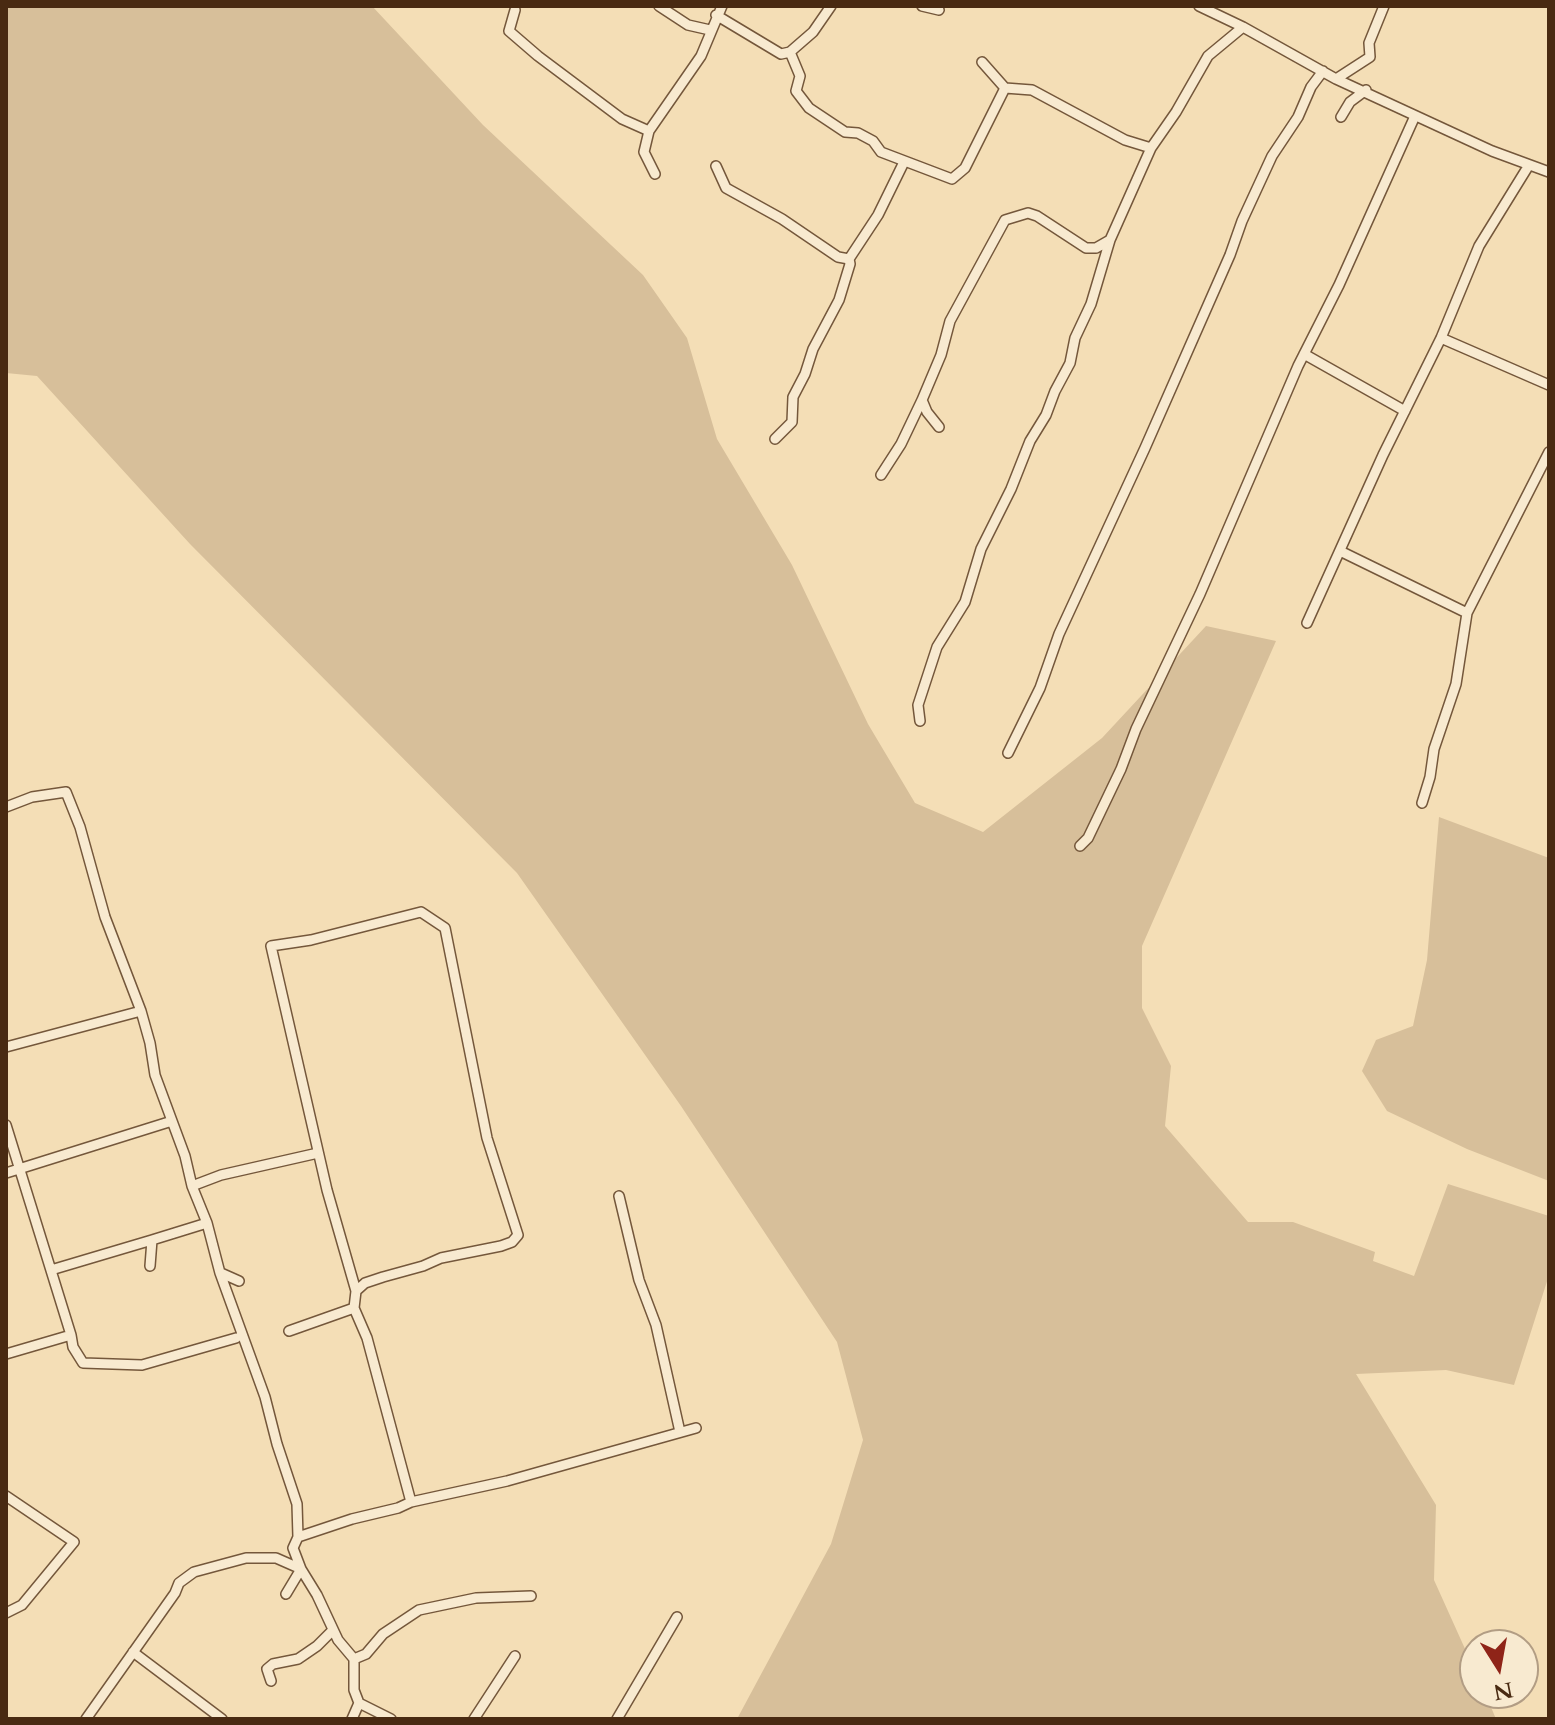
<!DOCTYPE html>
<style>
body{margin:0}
#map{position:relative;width:1555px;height:1725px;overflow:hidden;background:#f4deb6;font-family:Cardo,serif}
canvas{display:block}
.frame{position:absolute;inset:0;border:8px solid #492a12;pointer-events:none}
.north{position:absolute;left:1459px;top:1629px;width:80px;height:80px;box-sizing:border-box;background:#f8ead0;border:2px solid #b29d84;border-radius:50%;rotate:169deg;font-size:22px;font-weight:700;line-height:32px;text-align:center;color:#492a12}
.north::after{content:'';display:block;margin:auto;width:28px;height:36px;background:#8f2418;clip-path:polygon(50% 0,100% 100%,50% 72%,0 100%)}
</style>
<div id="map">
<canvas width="1555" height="1725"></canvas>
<div class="frame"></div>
<div class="north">N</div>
</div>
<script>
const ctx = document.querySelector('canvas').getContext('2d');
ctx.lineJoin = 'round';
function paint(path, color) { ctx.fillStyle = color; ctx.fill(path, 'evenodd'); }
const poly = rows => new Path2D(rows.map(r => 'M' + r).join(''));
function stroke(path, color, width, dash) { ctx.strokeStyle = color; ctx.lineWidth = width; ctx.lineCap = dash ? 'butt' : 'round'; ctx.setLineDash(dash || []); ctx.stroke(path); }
const green = poly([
 [6,6,372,6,483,125,643,275,687,338,717,439,792,565,868,724,915,803,983,832,1102,738,1206,626,1276,641,1142,946,1142,1008,1171,1066,1165,1126,1248,1222,1293,1222,1375,1252,1373,1261,1414,1276,1448,1184,1549,1216,1549,1275,1514,1385,1446,1370,1356,1374,1436,1505,1434,1580,1475,1671,1475,1693,1485,1693,1496,1719,737,1719,831,1544,863,1440,837,1342,681,1106,517,873,190,544,37,376,6,373],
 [1439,817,1549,858,1549,1181,1467,1149,1387,1111,1362,1071,1376,1040,1413,1026,1427,960]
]);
const minor = poly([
 [659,6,688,25,710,30],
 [922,6,939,10],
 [1199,6,1243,27,1336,79,1492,151,1549,172],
 [515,10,509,31,538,56,622,119,649,131],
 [716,15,781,54,790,52,813,32,831,6],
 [790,52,800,76,796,91,809,108,845,132,858,133,873,141,881,152,952,179,965,168,1005,88],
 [982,62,1005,88],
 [1336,79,1370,57,1369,43,1384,6],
 [1005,88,1032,90,1125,140,1151,148],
 [1341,117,1350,102,1366,90],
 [716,166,726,188,782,219,838,257,849,259],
 [655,174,644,152,649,131,701,56,722,6],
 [1441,338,1549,385],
 [1304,354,1405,411],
 [922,400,927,412,939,427],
 [775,439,792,422,793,397,805,374,813,349,839,300,850,264,849,259,878,215,904,162],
 [881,475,901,444,922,400,941,355,950,321,1005,220,1028,213,1037,216,1086,248,1096,248,1110,240],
 [1340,551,1467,613,1549,452],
 [1307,623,1383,455,1441,338,1479,246,1529,165],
 [920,721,918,705,937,647,965,602,981,549,1011,489,1030,441,1046,415,1055,391,1070,363,1075,338,1091,304,1110,240,1151,148,1176,112,1208,56,1243,27],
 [1008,753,1040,688,1059,634,1145,448,1230,255,1242,221,1272,156,1298,117,1311,87,1323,71],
 [1422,803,1430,777,1434,749,1456,684,1467,613],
 [6,807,32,797,66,792,80,827,105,917,141,1011,150,1043,155,1075,185,1156,192,1186,207,1223,220,1273,265,1397,277,1444,297,1504,298,1537,293,1548,301,1569,276,1558,246,1558,194,1572,179,1583,175,1593,86,1719],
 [1080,846,1088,838,1121,769,1136,729,1200,594,1298,366,1339,285,1415,116],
 [6,1047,141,1011],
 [6,1125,71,1335,6,1354],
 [6,1173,172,1121],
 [192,1186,221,1175,318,1153],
 [619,1196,639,1280,656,1325,680,1432],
 [150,1266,152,1240,207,1223],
 [51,1270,152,1240],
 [221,1273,239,1281],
 [354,1308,356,1291,327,1190,271,946,311,940,421,912,445,928,487,1138,518,1235,512,1242,501,1246,441,1258,423,1266,383,1277,365,1283,356,1291],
 [289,1331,354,1308,367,1338,411,1502],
 [71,1335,73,1347,83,1363,142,1365,236,1338],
 [6,1496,74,1542,22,1605,6,1613],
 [298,1537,352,1519,398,1508,411,1502,507,1481,696,1428],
 [286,1594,301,1569,317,1595,338,1640,354,1659,354,1690,359,1703,352,1719],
 [133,1652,222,1719],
 [354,1659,366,1654,383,1634,419,1610,476,1598,531,1596],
 [271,1681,267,1669,273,1664,298,1659,317,1646,333,1630],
 [359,1703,391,1719],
 [474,1719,515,1656],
 [617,1719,677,1617]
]);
paint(green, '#d7bf9a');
stroke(minor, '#74573b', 12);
stroke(minor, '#f8ead0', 9);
</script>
